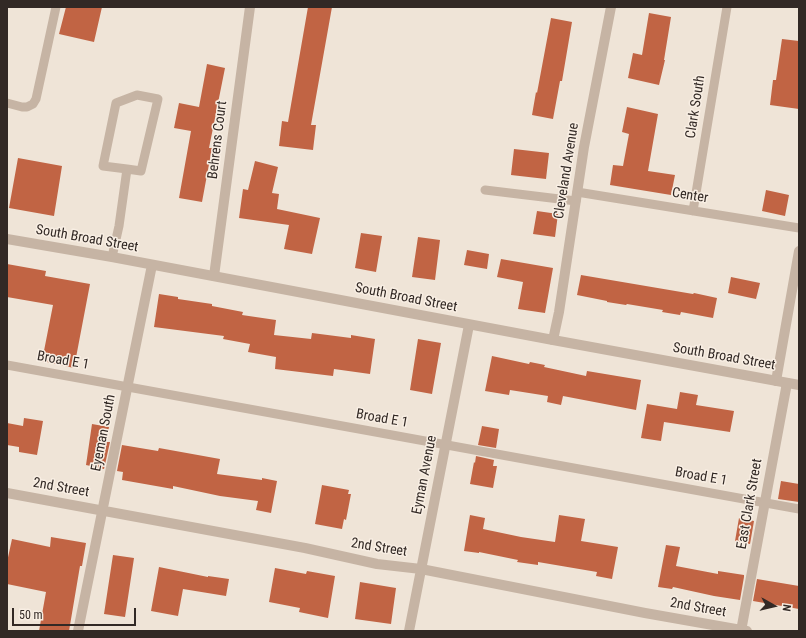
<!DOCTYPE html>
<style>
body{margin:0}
#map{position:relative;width:806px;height:638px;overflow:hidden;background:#efe4d7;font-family:"Roboto Condensed",sans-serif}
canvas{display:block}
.frame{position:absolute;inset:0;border:8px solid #322925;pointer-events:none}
.north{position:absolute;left:754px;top:586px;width:40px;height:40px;-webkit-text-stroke:3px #f8eee3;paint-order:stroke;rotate:98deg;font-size:11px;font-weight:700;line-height:16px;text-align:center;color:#322925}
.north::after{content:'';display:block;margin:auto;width:14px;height:18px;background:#322925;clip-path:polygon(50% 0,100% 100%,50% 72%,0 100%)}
.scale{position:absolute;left:12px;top:608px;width:124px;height:18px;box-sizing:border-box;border:2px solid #322925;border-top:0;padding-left:5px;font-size:12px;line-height:14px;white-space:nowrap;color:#322925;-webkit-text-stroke:3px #f8eee3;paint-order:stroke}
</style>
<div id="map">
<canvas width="806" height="638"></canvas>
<div class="frame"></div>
<div class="north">N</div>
<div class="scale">50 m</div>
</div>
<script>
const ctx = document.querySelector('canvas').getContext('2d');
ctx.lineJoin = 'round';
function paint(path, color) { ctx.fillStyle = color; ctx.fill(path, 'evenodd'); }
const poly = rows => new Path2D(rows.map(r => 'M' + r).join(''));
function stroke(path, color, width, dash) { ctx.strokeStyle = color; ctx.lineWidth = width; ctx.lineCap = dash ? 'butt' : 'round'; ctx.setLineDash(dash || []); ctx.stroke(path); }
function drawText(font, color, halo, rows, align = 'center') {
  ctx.font = font + ' "Roboto Condensed",sans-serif'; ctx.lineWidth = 3; ctx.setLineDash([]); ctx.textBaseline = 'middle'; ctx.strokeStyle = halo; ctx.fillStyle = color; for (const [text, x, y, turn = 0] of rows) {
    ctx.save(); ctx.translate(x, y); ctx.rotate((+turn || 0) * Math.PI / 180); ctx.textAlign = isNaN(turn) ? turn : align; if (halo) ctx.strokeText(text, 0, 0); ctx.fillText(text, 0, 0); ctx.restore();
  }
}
const building = poly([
 [66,7,102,7,94,42,59,34],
 [308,7,332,7,311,125,316,125,313,150,279,146,282,121,288,122],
 [649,13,671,17,664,60,665,60,659,85,628,78,633,53,642,55],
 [551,18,572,22,562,81,560,81,553,119,532,115,536,92,537,93],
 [782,39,799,41,799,109,770,105,773,80,776,80],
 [207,64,225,68,209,148,212,148,202,202,179,198,191,131,174,128,179,103,199,107],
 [627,107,658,114,648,171,675,175,671,195,610,185,613,165,623,166,629,134,622,132],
 [514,149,549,153,546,179,511,175],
 [18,158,62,166,54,216,9,208],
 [255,161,278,167,272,193,279,194,277,209,320,218,312,254,284,249,289,225,239,218,243,189,248,190],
 [766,190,789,195,785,216,762,211],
 [537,211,558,214,555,237,533,234],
 [361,233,382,236,376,272,355,268],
 [418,237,440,240,435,280,412,277],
 [467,250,489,254,487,269,464,265],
 [501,259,553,268,545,313,518,309,523,282,497,277],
 [7,264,46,271,45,276,90,284,74,368,42,361,53,305,7,297],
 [581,275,693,294,694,293,717,298,713,318,681,312,680,315,662,312,663,310,627,304,626,305,607,302,607,301,577,295],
 [731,277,760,283,756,299,728,293],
 [159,294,178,297,178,299,212,304,212,306,243,312,242,315,276,320,274,335,311,339,312,333,351,338,351,335,375,339,370,374,334,369,333,376,275,369,276,357,248,352,250,344,223,339,224,336,154,327],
 [418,339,441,343,432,394,410,390],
 [492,356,529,364,530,362,545,365,544,367,586,376,587,371,641,380,636,410,563,396,561,405,547,402,548,396,510,390,509,395,485,391],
 [680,392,698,395,696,405,734,411,730,432,664,422,661,441,641,438,647,404,677,409],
 [24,418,43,421,37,455,19,452,19,447,7,445,7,423,23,426],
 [92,424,109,427,106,442,110,442,104,469,86,465],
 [482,426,499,429,496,448,478,445],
 [122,445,158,451,159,448,220,459,217,474,262,480,262,478,277,481,271,513,256,510,258,501,220,496,173,486,173,489,122,480,123,472,117,471],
 [476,456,494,460,493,466,497,466,493,488,470,484,474,462,475,463],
 [781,481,799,484,799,502,778,499],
 [322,485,349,490,348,494,351,494,346,520,344,519,342,529,315,524],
 [470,515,485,518,483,529,521,537,555,542,559,515,585,519,581,541,618,547,612,579,596,576,597,572,538,562,538,565,517,562,518,560,479,552,479,553,464,551],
 [739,518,754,521,750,544,735,541],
 [51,537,86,543,82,566,80,566,69,631,39,631,46,592,7,584,7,562,12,539,50,547],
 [666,545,680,547,676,566,718,574,718,571,744,575,744,577,740,600,714,596,673,587,672,589,658,587],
 [113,555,134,558,125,617,104,614],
 [159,567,208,577,208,576,229,579,226,596,183,589,178,616,151,611],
 [275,568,306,574,307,571,335,576,328,618,299,612,300,608,269,602],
 [757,579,799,586,799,609,753,601],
 [360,582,396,588,391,624,355,619]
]);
const service = poly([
 [7,103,22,107,27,107,33,104,36,99,56,7],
 [485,190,576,201],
 [577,192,799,228],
 [693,211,727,7],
 [112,257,119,226,127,169,103,166,116,103,137,95,158,99,141,171,127,169],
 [7,365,799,509]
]);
const minor = poly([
 [214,276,250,7],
 [553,340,559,312,584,147,611,7],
 [776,381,799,251],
 [7,493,305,548,377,564,421,569,645,613,747,631],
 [78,631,152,265],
 [409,631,469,325],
 [741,631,787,383]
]);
const tertiary = poly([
 [7,239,112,257,553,340,799,385]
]);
const streetNames = [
 ["Clark South",696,107,-81],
 ["Behrens Court",218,140,-83],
 ["Cleveland Avenue",567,171,-81],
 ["Center",690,196,9],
 ["South Broad Street",87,239,10],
 ["South Broad Street",406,298,11],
 ["South Broad Street",724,357,10],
 ["Broad E 1",63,361,10],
 ["Broad E 1",382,419,10],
 ["Eyeman South",104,433,-79],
 ["Eyman Avenue",425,475,-79],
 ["Broad E 1",701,477,10],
 ["2nd Street",61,488,10],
 ["East Clark Street",750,504,-80],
 ["2nd Street",379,548,9],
 ["2nd Street",698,608,10]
];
paint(building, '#c16444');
stroke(service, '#c6b4a4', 9);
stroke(minor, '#c6b4a4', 10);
stroke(tertiary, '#c6b4a4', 10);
drawText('14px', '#322925', '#f8eee3', streetNames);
</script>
